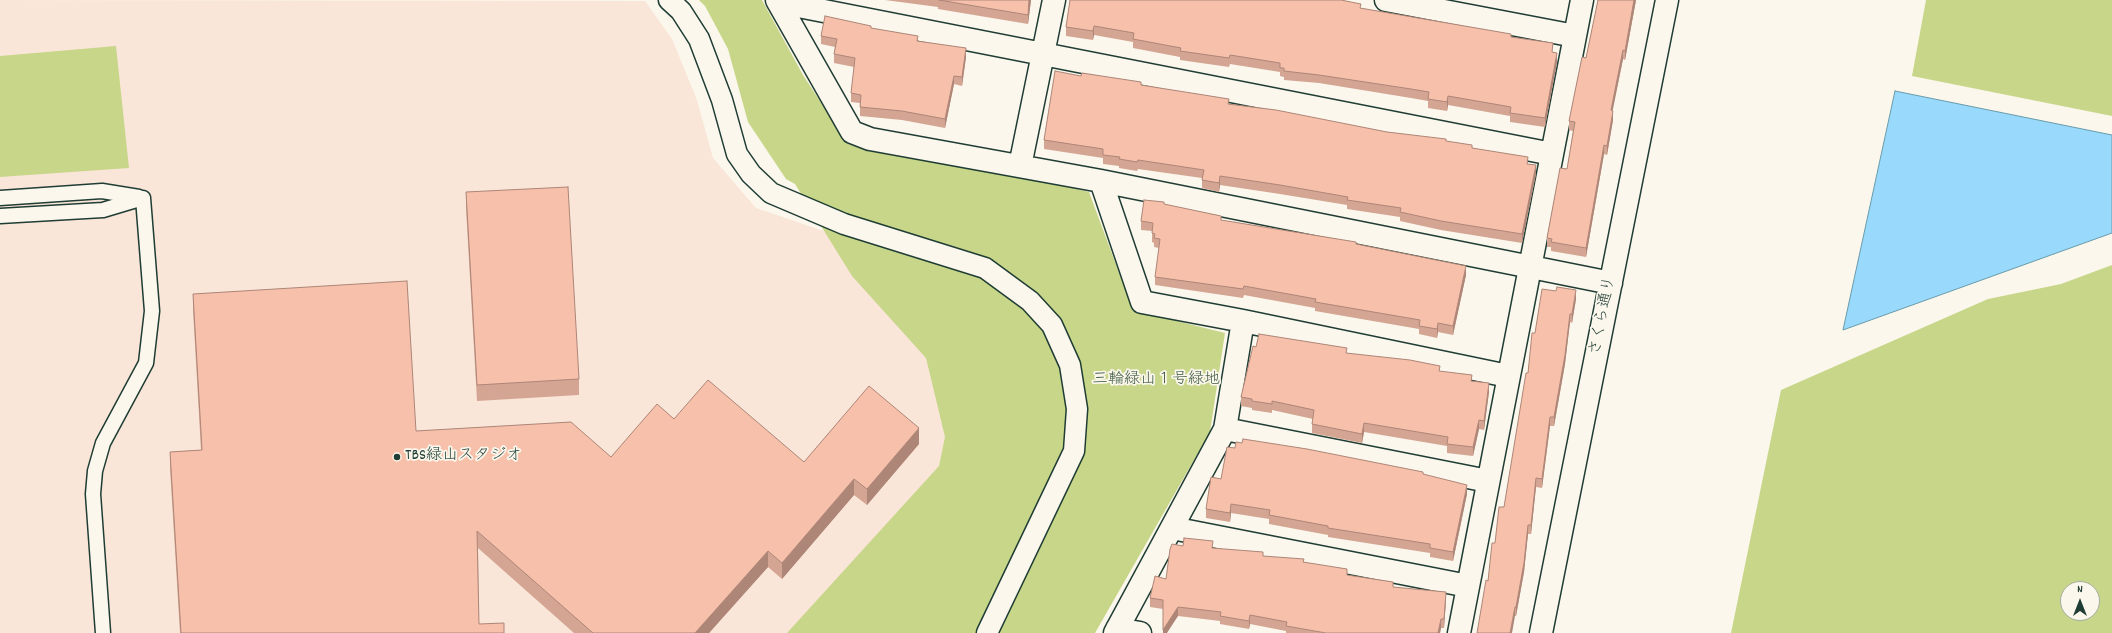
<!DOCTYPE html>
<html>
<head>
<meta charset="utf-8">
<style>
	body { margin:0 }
	#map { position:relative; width:2112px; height:633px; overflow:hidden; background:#fbf7ec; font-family:Dekko,sans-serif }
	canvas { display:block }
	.north { position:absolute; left:2060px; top:581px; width:40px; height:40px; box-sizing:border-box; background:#fbf7ec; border:1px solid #a3ada2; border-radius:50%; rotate:0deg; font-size:11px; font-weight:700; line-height:16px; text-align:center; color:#1f3d34 }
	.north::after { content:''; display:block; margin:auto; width:14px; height:18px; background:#1f3d34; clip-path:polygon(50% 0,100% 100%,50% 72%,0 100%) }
</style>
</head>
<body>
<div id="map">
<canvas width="2112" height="633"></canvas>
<div class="north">N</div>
</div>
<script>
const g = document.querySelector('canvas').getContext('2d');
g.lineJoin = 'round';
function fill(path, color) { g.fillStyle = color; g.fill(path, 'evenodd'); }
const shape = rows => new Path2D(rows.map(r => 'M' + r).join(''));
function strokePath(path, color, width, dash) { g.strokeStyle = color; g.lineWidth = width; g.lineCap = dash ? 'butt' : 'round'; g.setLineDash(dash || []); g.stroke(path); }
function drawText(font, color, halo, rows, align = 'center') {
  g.font = font + ' Dekko,"Klee One",sans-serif'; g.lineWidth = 3.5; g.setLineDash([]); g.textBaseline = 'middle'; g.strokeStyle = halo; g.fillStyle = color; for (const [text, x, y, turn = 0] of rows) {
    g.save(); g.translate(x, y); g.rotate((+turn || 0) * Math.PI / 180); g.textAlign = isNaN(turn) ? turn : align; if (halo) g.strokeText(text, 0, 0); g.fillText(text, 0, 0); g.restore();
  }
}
const built = shape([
	[0,0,645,1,672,39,697,100,713,158,756,208,977,283,970,633,0,633]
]);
const green = shape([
	[699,0,762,0,803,75,848,144,885,154,982,166,1089,192,1133,310,1225,333,1210,432,1095,633,787,633,939,466,945,437,926,358,852,276,795,184,786,179,748,122,728,49,705,6],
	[1926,0,2112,0,2112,116,1912,76],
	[116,46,129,168,0,177,0,56],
	[2112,265,2112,633,1731,633,1781,390,1988,299,2061,284],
	[2068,589,2092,589,2092,613,2068,613]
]);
const water = shape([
	[1895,91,2112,135,2112,233,1843,330,1895,91]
]);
const service = shape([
	[0,198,102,191,139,197],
	[0,216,103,210,143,198],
	[103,633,93,494,95,471,103,443,146,363,152,311,143,198]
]);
const pedestrian = shape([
	[669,0,681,11,699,39,722,100,737,154,751,174,771,193,844,224,985,268,1030,301,1052,325,1070,365,1077,409,1074,451,987,633]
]);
const minor = shape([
	[777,0,852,132,870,139,1101,181,1611,283],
	[1386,0,1575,36],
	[778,2,1552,154],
	[1020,166,1054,0],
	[1101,181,1142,302,1243,321,1508,376],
	[1225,429,1488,481],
	[1172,528,1468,586],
	[1117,629,1140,633],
	[1115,633,1225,429,1243,321],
	[1459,633,1582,0],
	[1541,633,1667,0]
]);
const wall = shape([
	[885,0,1031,0,1028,24,938,9,938,7],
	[1598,0,1636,0,1625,60,1623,59,1612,111,1613,120,1607,155,1604,154,1586,257,1551,251,1551,247,1547,247,1547,238,1567,169,1573,131,1569,130,1569,121,1586,58],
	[1361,8,1511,37,1553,52,1557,62,1545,127,1510,122,1510,116,1448,105,1447,111,1428,108,1428,101,1411,98,1319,83,1284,80,1284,77,1280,76,1280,72,1230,64,1229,67,1180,60,1180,57,1133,48,1133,42,1094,35,1093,40,1066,36,1066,27],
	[871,28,918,41,966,57,962,86,954,84,945,128,902,120,860,116,860,103,851,102,851,93,854,67,834,63,834,54,835,47,821,44,821,36],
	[1141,85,1229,104,1387,132,1446,141,1472,148,1528,164,1536,174,1522,243,1441,230,1400,221,1400,217,1347,209,1347,205,1280,194,1220,185,1219,192,1202,188,1202,178,1138,169,1137,171,1119,168,1119,166,1103,164,1103,158,1044,149,1044,140],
	[466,192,579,379,579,395,477,401,466,208],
	[1164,204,1221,220,1356,244,1466,275,1453,335,1438,332,1437,338,1419,334,1419,329,1315,311,1315,308,1244,295,1243,298,1155,285,1155,277,1159,248,1154,247,1154,243,1152,242,1152,231,1141,230,1141,221],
	[193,294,416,431,611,457,674,419,804,462,919,444,867,505,854,495,782,579,768,567,709,633,574,633,478,548,479,624,504,633,180,633,170,468,170,452,201,450,193,310],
	[1576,299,1572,323,1570,322,1565,364,1554,426,1550,426,1542,488,1536,487,1531,534,1528,534,1524,572,1516,616,1515,616,1488,581,1495,543,1504,507,1535,333],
	[1256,347,1347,354,1440,371,1472,381,1489,392,1484,430,1479,429,1473,456,1447,453,1447,446,1364,432,1362,443,1312,433,1312,424,1313,419,1272,410,1272,413,1252,410,1252,408,1241,406,1241,397],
	[1235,448,1423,474,1467,494,1453,561,1430,557,1430,553,1328,537,1328,535,1269,524,1269,519,1231,513,1230,522,1206,518,1206,509,1221,479],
	[1183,546,1213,548,1263,556,1304,562,1347,575,1446,600,1444,628,1441,628,1440,633,1286,633,1286,631,1250,624,1249,629,1220,624,1220,621,1178,616,1163,633,1163,609,1150,607,1150,598,1166,579]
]);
const shadedWall = shape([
	[1029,0,1031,0,1028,24,1028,15],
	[1634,0,1636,0,1625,60,1625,51],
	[1094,26,1094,35,1093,40,1093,31],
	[966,48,966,57,962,86,962,77],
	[1623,50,1623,59,1611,119,1611,110],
	[1557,53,1557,62,1545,127,1545,118],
	[954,76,954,84,945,128,945,119],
	[1448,96,1448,105,1447,111,1447,102],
	[1613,111,1613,120,1607,155,1607,146],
	[1604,145,1604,154,1586,257,1586,248],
	[1536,165,1536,174,1522,243,1522,234],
	[1220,176,1220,185,1219,192,1219,183],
	[1466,266,1466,275,1453,335,1453,326],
	[1576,290,1576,299,1572,323,1572,314],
	[1570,314,1570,322,1565,364,1554,426,1554,417],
	[1438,323,1438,332,1437,338,1437,329],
	[1489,383,1489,392,1484,430,1484,421],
	[1550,417,1550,426,1542,488,1542,479],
	[1479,420,1479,429,1473,456,1473,447],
	[1364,423,1364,432,1362,443,1362,434],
	[919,428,919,444,867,505,867,489],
	[1536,478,1536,487,1531,534,1531,525],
	[854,479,854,495,782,579,782,563],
	[1467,485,1467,494,1453,561,1453,552],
	[1231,504,1231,513,1230,522,1230,513],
	[1528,525,1528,534,1524,572,1516,616,1516,607],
	[768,551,768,567,709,633,695,633],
	[1446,592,1446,600,1444,628,1444,619],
	[1178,607,1178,616,1167,633,1163,633,1163,630],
	[1515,607,1515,616,1512,633,1510,633],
	[1250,615,1250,624,1249,629,1249,621],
	[1441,619,1441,628,1440,633,1438,633]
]);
const building = shape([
	[939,0,1029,0,1028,15,939,0],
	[1070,0,1341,0,1361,4,1360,8,1511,34,1511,37,1553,43,1552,52,1557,53,1545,118,1510,113,1511,107,1448,96,1447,102,1428,99,1429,92,1411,89,1319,75,1284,71,1284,68,1280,68,1280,63,1230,55,1229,58,1180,51,1181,48,1133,39,1134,33,1094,26,1093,31,1066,27,1070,0],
	[1598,0,1634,0,1625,51,1623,50,1611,110,1613,111,1607,146,1604,145,1586,248,1551,242,1552,239,1547,238,1560,168,1567,169,1575,122,1569,121,1582,57,1586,58,1598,0],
	[825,16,871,26,871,28,918,36,917,41,966,48,962,77,954,76,945,119,902,111,860,107,861,95,851,93,855,58,834,54,837,39,821,36,825,16],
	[1055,71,1081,76,1082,73,1141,82,1141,85,1229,99,1228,104,1276,110,1387,132,1446,139,1446,141,1472,145,1472,148,1528,157,1527,164,1536,165,1522,234,1441,221,1400,212,1401,208,1347,200,1348,197,1280,185,1220,176,1219,183,1202,180,1204,170,1138,160,1137,162,1119,159,1120,157,1103,155,1103,149,1044,140,1055,71],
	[568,187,579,379,477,385,466,192,568,187],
	[1144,200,1164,202,1164,204,1221,216,1221,220,1356,242,1356,244,1466,266,1453,326,1438,323,1437,329,1419,326,1420,320,1315,302,1316,299,1244,286,1243,289,1155,277,1160,239,1154,238,1155,234,1152,233,1153,223,1141,221,1144,200],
	[407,281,416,431,571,422,611,457,657,404,674,419,708,380,804,462,869,386,919,428,867,489,854,479,782,563,768,551,695,633,593,633,477,531,479,624,504,623,504,633,181,633,170,452,202,450,193,294,407,281],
	[1557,287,1576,290,1572,314,1570,314,1565,355,1554,417,1550,417,1542,479,1536,478,1531,525,1528,525,1524,563,1516,607,1515,607,1510,633,1477,633,1486,580,1488,581,1492,543,1495,543,1499,507,1504,507,1526,373,1528,373,1532,333,1535,333,1542,289,1556,291,1557,287],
	[1259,334,1347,348,1346,353,1410,360,1440,366,1439,371,1472,375,1471,381,1489,383,1484,421,1479,420,1473,447,1447,444,1448,437,1364,423,1362,434,1312,424,1314,410,1272,401,1272,404,1252,401,1252,399,1241,397,1253,346,1256,347,1259,334],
	[1243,439,1307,449,1423,472,1423,474,1467,485,1453,552,1430,548,1430,544,1328,528,1328,526,1269,515,1270,510,1231,504,1230,513,1206,509,1211,477,1221,479,1227,447,1235,448,1236,442,1242,443,1243,439],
	[1184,538,1213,541,1212,548,1263,552,1263,556,1304,559,1303,562,1347,569,1347,575,1393,582,1393,587,1446,592,1444,619,1441,619,1438,633,1326,633,1286,626,1287,622,1250,615,1249,621,1220,616,1221,612,1178,607,1163,630,1163,600,1150,598,1155,576,1166,579,1170,549,1172,544,1183,546,1184,538]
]);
const markers = [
	[397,457,4,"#1f3d34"]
];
const streetNames = [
	["さくら通り",1604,316,-79]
];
const parkNames = [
	["三輪緑山１号緑地",1156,381]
];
const poiNames = [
	["TBS緑山スタジオ",405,457]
];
fill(built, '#fae6d8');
fill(green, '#c8d68a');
fill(water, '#99d9fb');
strokePath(water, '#689bab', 1);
strokePath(service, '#1f3d34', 17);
strokePath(pedestrian, '#1f3d34', 23);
strokePath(minor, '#1f3d34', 25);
strokePath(service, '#fbf7ec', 14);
strokePath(pedestrian, '#fbf7ec', 20);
strokePath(minor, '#fbf7ec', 22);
fill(wall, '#d4a593');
fill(shadedWall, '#ad8678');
fill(building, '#f7c0ab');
strokePath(building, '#ad8678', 1);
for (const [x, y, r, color] of markers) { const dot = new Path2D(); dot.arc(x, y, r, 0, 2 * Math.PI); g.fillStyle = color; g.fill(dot); strokePath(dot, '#fbf7ec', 1.5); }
drawText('16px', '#1f3d34', '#fbf7ec', streetNames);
drawText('16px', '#415c45', '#fbf7ec', parkNames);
drawText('16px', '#1f3d34', '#fbf7ec', poiNames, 'left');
</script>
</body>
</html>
